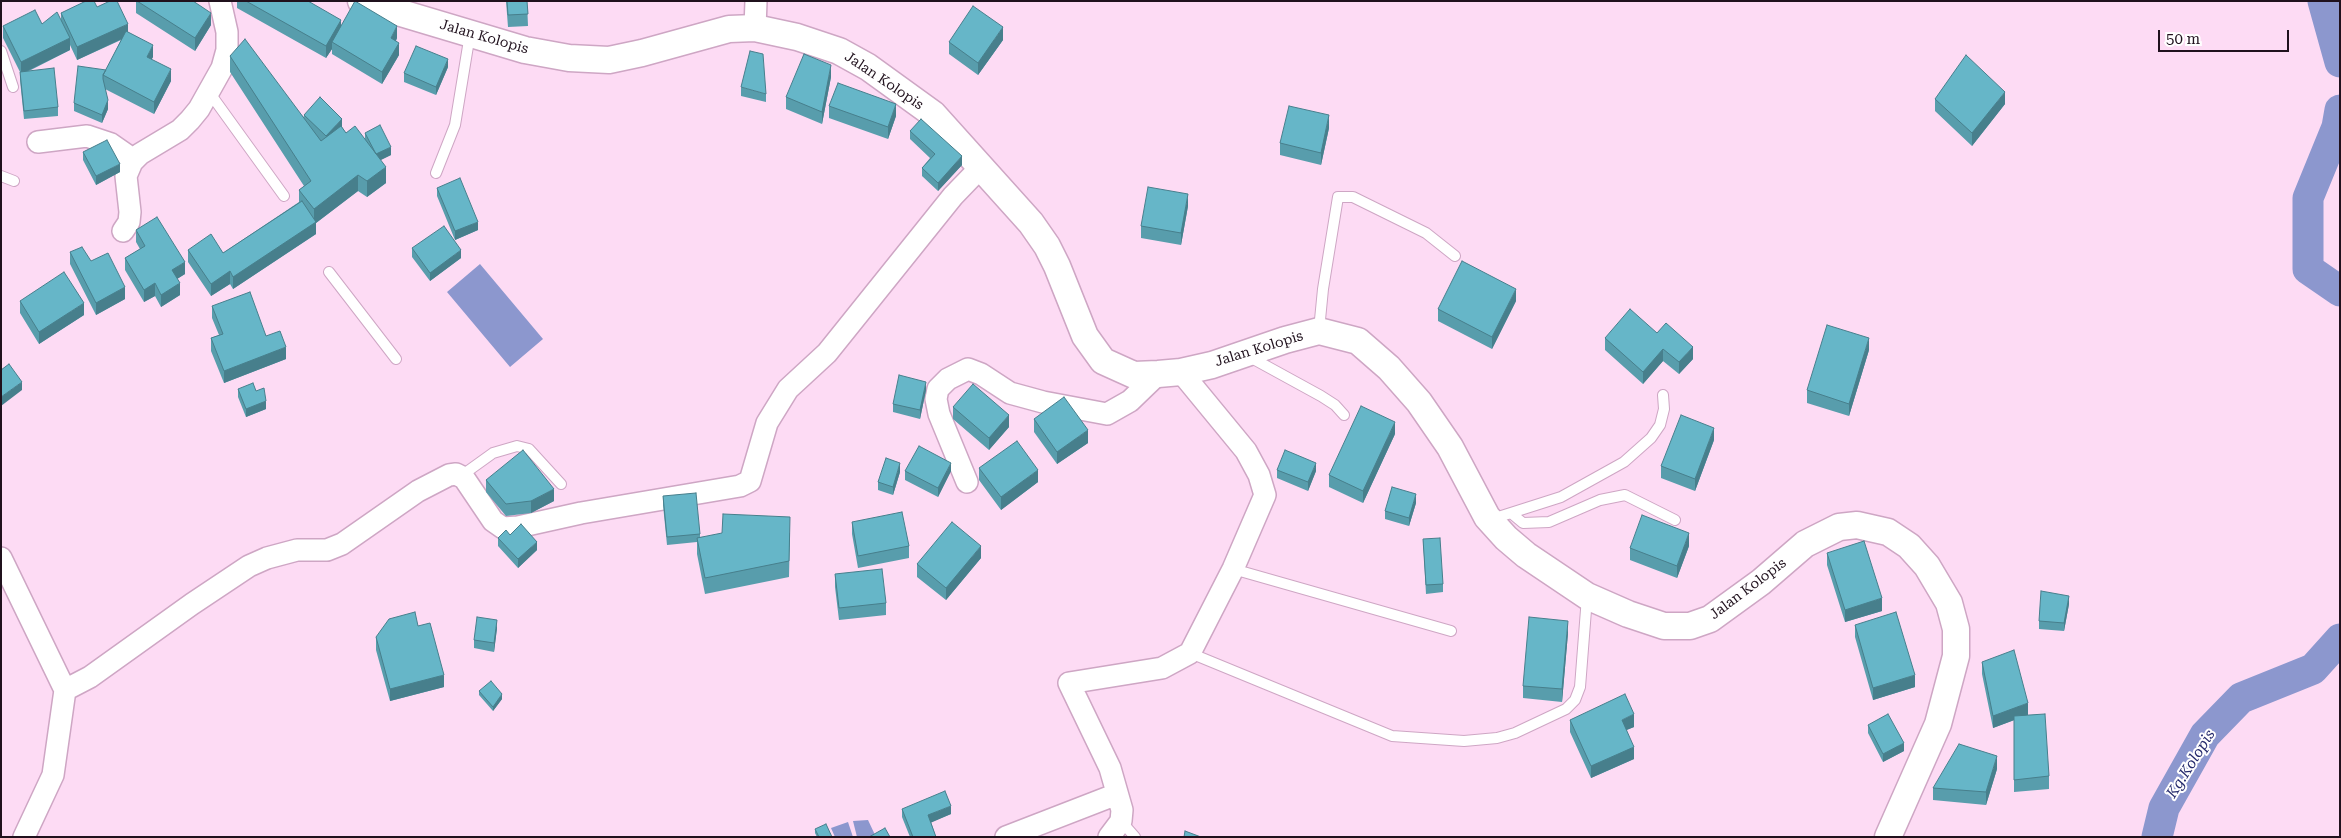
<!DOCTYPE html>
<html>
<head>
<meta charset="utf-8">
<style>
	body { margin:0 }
	#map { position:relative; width:2341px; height:838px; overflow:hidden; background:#fddbf4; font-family:"Roboto Serif",serif }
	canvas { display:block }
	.frame { position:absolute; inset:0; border:2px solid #20111d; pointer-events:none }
	.scale { position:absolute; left:2158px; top:30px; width:131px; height:22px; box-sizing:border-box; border:2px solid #20111d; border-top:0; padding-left:6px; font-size:15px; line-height:18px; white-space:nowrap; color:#20111d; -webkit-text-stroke:4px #fff; paint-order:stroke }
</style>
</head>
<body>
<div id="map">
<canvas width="2341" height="838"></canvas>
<div class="frame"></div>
<div class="scale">50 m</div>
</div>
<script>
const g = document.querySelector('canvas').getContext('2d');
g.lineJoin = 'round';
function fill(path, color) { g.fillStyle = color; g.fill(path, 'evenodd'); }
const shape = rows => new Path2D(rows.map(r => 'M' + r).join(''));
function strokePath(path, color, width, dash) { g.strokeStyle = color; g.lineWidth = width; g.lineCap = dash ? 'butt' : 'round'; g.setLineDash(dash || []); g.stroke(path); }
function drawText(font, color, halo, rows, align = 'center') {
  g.font = font + ' "Roboto Serif",serif'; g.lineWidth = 4; g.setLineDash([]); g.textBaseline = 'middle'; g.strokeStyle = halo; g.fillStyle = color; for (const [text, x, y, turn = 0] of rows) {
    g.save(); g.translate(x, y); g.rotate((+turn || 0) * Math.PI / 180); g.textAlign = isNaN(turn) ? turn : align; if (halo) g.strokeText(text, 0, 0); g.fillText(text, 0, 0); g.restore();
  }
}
const water = shape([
	[480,264,543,339,510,367,447,292],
	[868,820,876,837,857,837,853,821],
	[848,822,853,837,835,837,831,828]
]);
const river = shape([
	[2323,1,2340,62],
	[2340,110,2337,127,2308,198,2308,269,2340,291],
	[2157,837,2164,808,2205,735,2241,698,2313,669,2340,639]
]);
const service = shape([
	[1,51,13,87],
	[209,92,284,196],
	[436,173,455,125,470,34],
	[1,176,14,181],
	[329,272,396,359],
	[1319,330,1323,289,1338,197,1353,197,1426,233,1455,256],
	[1248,356,1321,396,1335,405,1344,415],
	[461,476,493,453,517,446,529,449,561,484],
	[1511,513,1523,523,1549,522,1600,500,1625,495,1675,520],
	[1492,519,1561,497,1624,462,1651,438,1660,425,1664,409,1663,395],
	[1233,569,1451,631],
	[1190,653,1392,736,1464,741,1497,738,1515,733,1566,709,1575,700,1580,687,1587,597],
	[1121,821,1135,837]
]);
const minor = shape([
	[755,28,756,1],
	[38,142,87,136,111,144,134,160],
	[123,231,129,222,130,212,126,176,132,162,140,154,180,130,190,120,199,109,222,68,227,50,227,32,220,1],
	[967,482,939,414,936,399,938,389,948,379,968,369,981,374,1010,393,1043,402,1107,414,1130,401,1158,374],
	[1,558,65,690,53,775,24,837],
	[65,690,90,677,192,604,249,566,267,558,297,550,327,550,342,544,418,491,449,475,456,474,464,478,493,521,503,528,518,527,581,513,740,486,750,481,767,423,788,389,827,353,953,196,981,167],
	[1006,837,1117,794],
	[1109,837,1121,821,1122,810,1110,768,1069,683,1162,668,1190,653,1233,569,1265,495,1259,475,1246,451,1181,372]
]);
const tertiary = shape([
	[361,1,525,50,569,58,609,60,642,53,729,29,755,28,797,37,839,51,868,67,933,114,1031,223,1047,246,1057,266,1085,336,1103,361,1134,375,1158,374,1181,372,1212,365,1285,340,1319,331,1358,341,1389,368,1419,402,1450,447,1487,517,1506,538,1526,555,1587,596,1628,614,1664,626,1690,626,1710,619,1761,582,1805,544,1839,527,1857,525,1888,532,1909,546,1927,566,1949,603,1956,629,1956,656,1938,724,1888,837]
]);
const wall = shape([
	[136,1,193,1,211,25,195,51,136,13],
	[237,1,308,1,341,26,397,38,396,41,399,55,382,84,332,54,332,49,326,58,237,8],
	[506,1,527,1,528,26,508,27],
	[97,7,128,32,153,57,151,59,171,81,154,114,105,89,108,109,102,123,74,111,74,103,106,70,121,40,77,60,70,45,70,50,29,71,58,107,58,116,24,119,20,80,20,72,3,38,3,26,42,24,61,20,61,13],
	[1003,40,978,75,949,54,949,42],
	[230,56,304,117,304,115,342,127,346,133,365,140,365,133,391,155,380,160,386,183,367,197,358,191,316,223,316,234,233,289,230,284,211,296,188,262,188,250,223,253,299,202,299,190,304,186,230,72],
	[448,67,436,95,404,82,404,73],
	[831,77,822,124,786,109,786,97],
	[741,87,766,94,766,102,741,96],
	[1935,99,2005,104,1972,146,1935,111],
	[829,106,896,116,888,139,829,118],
	[1329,128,1321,165,1280,155,1280,143],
	[910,131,962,165,938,191,922,176,922,168,930,158,910,139],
	[83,152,120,172,96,185,83,160],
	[437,188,478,230,455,240,437,196],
	[1188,206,1181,245,1141,238,1141,226],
	[136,230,185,274,177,279,180,295,161,307,155,296,144,302,125,270,125,258,140,249,136,242],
	[412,248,461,258,430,281,412,257],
	[70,252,91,261,125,299,96,315,70,264],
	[20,301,84,315,39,344,20,313],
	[1516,301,1492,349,1438,321,1438,309],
	[212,306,266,336,286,359,224,383,211,351,211,338,219,335,212,318],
	[1657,333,1693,359,1679,374,1663,361,1643,384,1605,350,1605,338],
	[1869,350,1849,416,1807,403,1807,390],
	[238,389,256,391,266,409,246,417,238,397],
	[926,390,920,419,893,412,893,404],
	[953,407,1009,427,989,450,953,419],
	[1034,419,1088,443,1057,464,1034,432],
	[1395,434,1363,503,1329,487,1329,475],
	[1714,440,1695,491,1661,478,1661,466],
	[979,468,1038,482,1001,510,979,480],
	[1277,470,1316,471,1308,491,1277,478],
	[905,471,951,471,938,497,905,480],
	[900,472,893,495,878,490,878,482],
	[486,480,554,501,531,513,506,516,486,492],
	[663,496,700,534,700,537,790,533,789,577,705,594,697,554,697,542,667,545,663,505],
	[1416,503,1409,526,1385,519,1385,511],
	[852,522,909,546,909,558,858,568,852,534],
	[510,535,537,550,518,568,498,546,498,538],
	[1423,539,1443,584,1443,592,1426,594],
	[1689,546,1677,578,1630,560,1630,548],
	[1827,553,1882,611,1845,622,1827,565],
	[981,558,946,600,917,577,917,564],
	[835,574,886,603,886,615,839,620,835,587],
	[2069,604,2064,631,2039,629,2039,621],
	[1855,625,1915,687,1873,700,1855,637],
	[418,626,444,687,390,701,376,650,376,637],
	[497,628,494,652,474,648,474,640],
	[1568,633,1562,702,1523,698,1523,686],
	[1982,662,2028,715,2026,716,2049,776,2049,789,2014,792,2014,720,1993,728,1982,674],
	[479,691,502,699,493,711,479,695],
	[1570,720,1634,727,1626,730,1634,759,1591,778,1570,732],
	[1868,725,1904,751,1883,762,1868,733],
	[1997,769,1986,805,1933,800,1933,788],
	[902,809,951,814,931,822,936,837,910,837,902,817],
	[815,829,832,837,817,837,815,833]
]);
const shadedWall = shape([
	[211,13,211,25,195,51,195,38],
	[341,20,341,32,332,42,332,49,326,58,326,46],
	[128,24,128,36,77,60,77,47],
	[397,26,397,38,391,50,391,38],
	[1003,27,1003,40,978,75,978,63],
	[70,38,70,50,21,74,21,62],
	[399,43,399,55,382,84,382,72],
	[153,45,153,57,147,69,147,57],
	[448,59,448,67,436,95,436,87],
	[831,65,831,77,822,124,822,112],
	[171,69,171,81,154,114,154,102],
	[2005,92,2005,104,1972,146,1972,133],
	[108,100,108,109,102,123,102,115],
	[896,104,896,116,888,139,888,127],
	[1329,115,1329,128,1321,165,1321,153],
	[342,119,342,127,326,144,326,136],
	[391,147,391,155,375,163,375,154],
	[962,156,962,165,938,191,938,183],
	[120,164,120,172,96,185,96,176],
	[386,167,386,183,367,197,367,181],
	[358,175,358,191,316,223,316,234,233,289,233,277,314,223,314,209],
	[1188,194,1188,206,1181,245,1181,233],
	[478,222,478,230,455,240,455,231],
	[461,250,461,258,430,281,430,273],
	[185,262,185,274,172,282,172,270],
	[230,271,230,284,211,296,211,284],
	[155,283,155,296,144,302,144,290],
	[180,283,180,295,161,307,161,295],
	[125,287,125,299,96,315,96,303],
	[1516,289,1516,301,1492,349,1492,337],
	[84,303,84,315,39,344,39,332],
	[1869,338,1869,350,1849,416,1849,404],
	[286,347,286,359,224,383,224,371],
	[1693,347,1693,359,1679,374,1679,362],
	[1663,349,1663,361,1643,384,1643,372],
	[22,382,22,390,1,406,1,397],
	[926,382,926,390,920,419,920,410],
	[266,401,266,409,246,417,246,409],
	[1009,415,1009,427,989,450,989,438],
	[1395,422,1395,434,1363,503,1363,491],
	[1714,428,1714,440,1695,491,1695,479],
	[1088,430,1088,443,1057,464,1057,452],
	[900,463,900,472,893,495,893,487],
	[951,463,951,471,938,497,938,488],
	[1316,463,1316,471,1308,491,1308,482],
	[1038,470,1038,482,1001,510,1001,497],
	[554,489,554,501,531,513,531,501],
	[1416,494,1416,503,1409,526,1409,518],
	[1689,533,1689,546,1677,578,1677,566],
	[537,542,537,550,518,568,518,559],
	[981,546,981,558,946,600,946,588],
	[2069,596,2069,604,2064,631,2064,623],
	[1882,598,1882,611,1845,622,1845,610],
	[497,620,497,628,494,652,494,643],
	[1568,621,1568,633,1562,702,1562,689],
	[444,675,444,687,390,701,390,689],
	[1915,675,1915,687,1873,700,1873,688],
	[502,694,502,699,493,711,493,707],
	[2028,703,2028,715,1993,728,1993,716],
	[1634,714,1634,727,1622,732,1622,720],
	[1904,743,1904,751,1883,762,1883,754],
	[1634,747,1634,759,1591,778,1591,766],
	[1997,756,1997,769,1986,805,1986,792],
	[951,806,951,814,928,824,928,815]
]);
const building = shape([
	[86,1,94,1,97,7,110,1,117,1,128,24,77,47,61,13,86,1],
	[137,1,193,1,211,13,195,38,137,1],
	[246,1,308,1,341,20,326,46,246,1],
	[355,1,397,26,391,38,399,43,382,72,332,42,355,1],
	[507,1,527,1,528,14,508,15,507,1],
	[973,6,1003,27,978,63,949,42,973,6],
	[35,10,42,24,57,12,70,38,21,62,3,26,35,10],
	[126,31,153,45,147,57,171,69,154,102,103,75,126,31],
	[245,39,321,141,341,126,346,133,355,126,386,167,367,181,358,175,314,209,299,190,311,181,230,56,245,39],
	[416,46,448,59,436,87,404,73,416,46],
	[750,51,763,54,766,94,741,87,750,51],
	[804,54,831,65,822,112,786,97,804,54],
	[1966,55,2005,92,1972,133,1935,99,1966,55],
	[78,66,106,70,103,75,103,79,108,100,102,115,74,103,78,66],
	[54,68,58,107,24,111,20,72,54,68],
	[838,83,896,104,888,127,829,106,838,83],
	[320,97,342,119,326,136,304,115,320,97],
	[1289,106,1329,115,1321,153,1280,143,1289,106],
	[921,119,962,156,938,183,922,168,935,154,910,131,921,119],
	[380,125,391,147,376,154,365,133,380,125],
	[107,140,120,164,96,176,83,152,107,140],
	[460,178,478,222,455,231,437,188,460,178],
	[1148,187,1188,194,1181,233,1141,226,1148,187],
	[302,201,316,222,233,277,230,271,211,284,188,250,211,234,223,253,302,201],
	[157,217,185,262,172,270,180,283,161,295,155,283,144,290,125,258,145,246,136,230,157,217],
	[444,226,461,250,430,273,412,248,444,226],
	[82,247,91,261,108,253,125,287,96,303,70,252,82,247],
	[1462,261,1516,289,1492,337,1438,309,1462,261],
	[64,272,84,303,39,332,20,301,64,272],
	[250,292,266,336,280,331,286,347,224,371,211,338,223,334,212,306,250,292],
	[1630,309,1657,333,1666,323,1693,347,1679,362,1663,349,1643,372,1605,338,1630,309],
	[1827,325,1869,338,1849,404,1807,390,1827,325],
	[9,364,22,382,1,397,1,370,9,364],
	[899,375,926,382,920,410,893,404,899,375],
	[253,383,256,391,264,388,266,401,246,409,238,389,253,383],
	[973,384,1009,415,989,438,953,407,973,384],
	[1064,397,1088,430,1057,452,1034,419,1064,397],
	[1361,406,1395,422,1363,491,1329,475,1361,406],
	[1681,415,1714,428,1695,479,1661,466,1681,415],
	[1017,441,1038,470,1001,497,979,468,1017,441],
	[919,446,951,463,938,488,905,471,919,446],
	[523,450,554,489,531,501,506,504,486,480,523,450],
	[1285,450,1316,463,1308,482,1277,470,1285,450],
	[886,458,900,463,893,487,878,482,886,458],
	[1392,487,1416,494,1409,518,1385,511,1392,487],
	[696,493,700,534,667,537,663,496,696,493],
	[902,512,909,546,858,556,852,522,902,512],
	[723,514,790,517,789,561,705,578,697,538,722,533,723,514],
	[1642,515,1689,533,1677,566,1630,548,1642,515],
	[952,522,981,546,946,588,917,564,952,522],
	[521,524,537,542,518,559,498,538,506,530,510,535,521,524],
	[1440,538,1443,584,1426,585,1423,539,1440,538],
	[1864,541,1882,598,1845,610,1827,553,1864,541],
	[882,569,886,603,839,608,835,574,882,569],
	[2041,591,2069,596,2064,623,2039,621,2041,591],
	[415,612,418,626,430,623,444,675,390,689,376,637,389,619,415,612],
	[1896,612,1915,675,1873,688,1855,625,1896,612],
	[477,617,497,620,494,643,474,640,477,617],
	[1529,617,1568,621,1562,689,1523,686,1529,617],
	[2014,650,2028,703,1993,716,1982,662,2014,650],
	[491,681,502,694,493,707,479,691,491,681],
	[1625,694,1634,714,1622,720,1634,747,1591,766,1570,720,1625,694],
	[1888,714,1904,743,1883,754,1868,725,1888,714],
	[2045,714,2049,776,2014,780,2014,716,2045,714],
	[1959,744,1997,756,1986,792,1933,788,1959,744],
	[945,791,951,806,928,815,936,837,913,837,902,809,945,791],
	[826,824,832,837,819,837,815,829,826,824],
	[885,828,890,837,869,837,885,828],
	[1185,831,1201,837,1184,837,1185,831]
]);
const streetNames = [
	["Jalan Kolopis",484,37,16],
	["Jalan Kolopis",884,81,34],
	["Jalan Kolopis",1259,349,-17],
	["Jalan Kolopis",1748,589,-37]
];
const waterNames = [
	["Kg.Kolopis",2191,764,-58]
];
fill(water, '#8c97ce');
strokePath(river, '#8c97ce', 31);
strokePath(service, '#cea6c4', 12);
strokePath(minor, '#cea6c4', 24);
strokePath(tertiary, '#cea6c4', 29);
strokePath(service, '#fff', 10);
strokePath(minor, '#fff', 21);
strokePath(tertiary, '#fff', 26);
fill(wall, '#589dac');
fill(shadedWall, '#477f8c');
fill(building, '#66b6c8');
strokePath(building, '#477f8c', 1);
drawText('14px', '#20111d', '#fff', streetNames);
drawText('italic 15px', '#262b6d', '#fff', waterNames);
</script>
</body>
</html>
